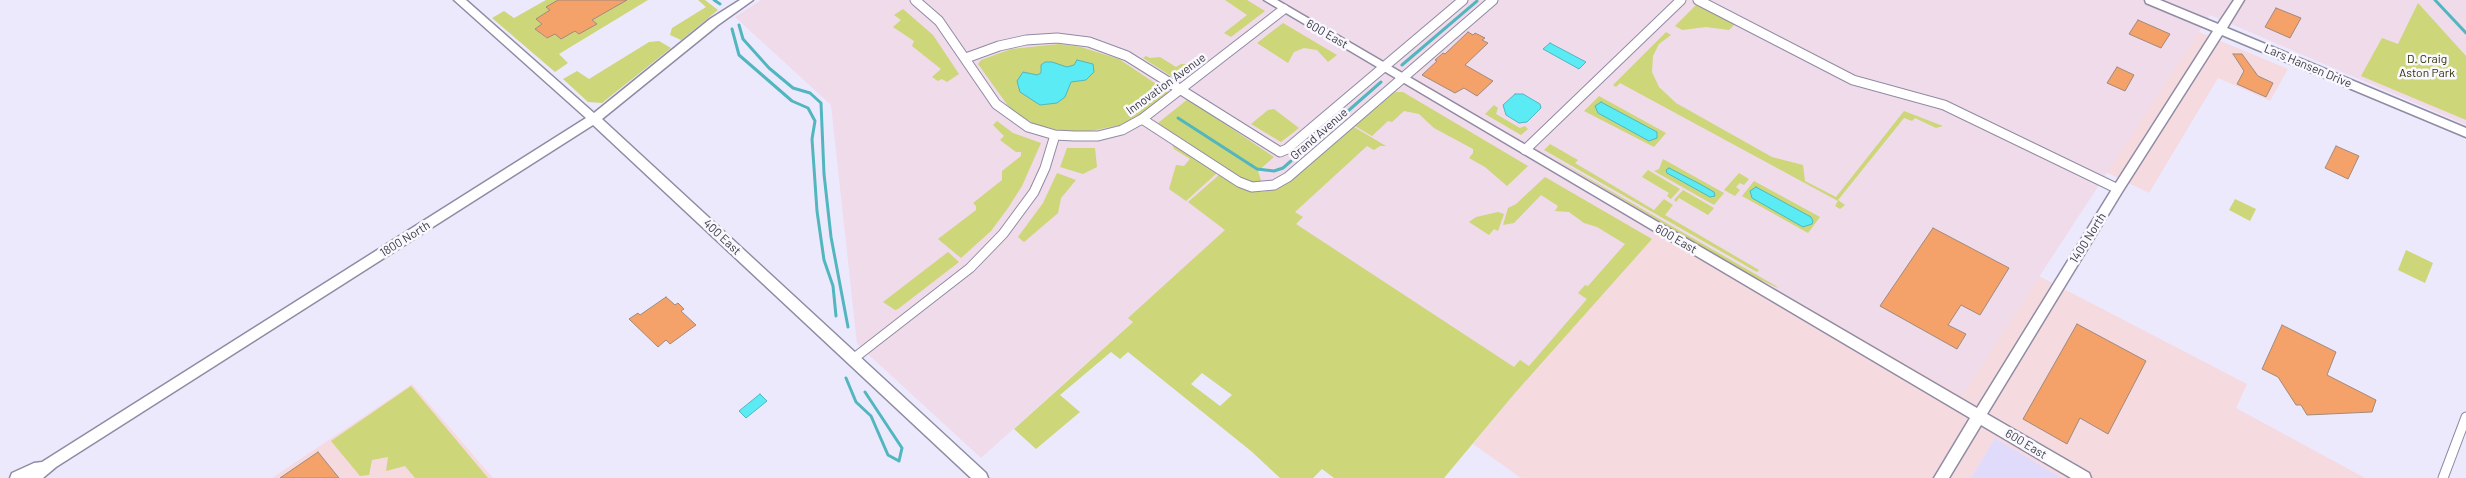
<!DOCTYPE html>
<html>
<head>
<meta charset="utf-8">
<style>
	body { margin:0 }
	canvas { display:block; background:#ece9fd }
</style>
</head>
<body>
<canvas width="2466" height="478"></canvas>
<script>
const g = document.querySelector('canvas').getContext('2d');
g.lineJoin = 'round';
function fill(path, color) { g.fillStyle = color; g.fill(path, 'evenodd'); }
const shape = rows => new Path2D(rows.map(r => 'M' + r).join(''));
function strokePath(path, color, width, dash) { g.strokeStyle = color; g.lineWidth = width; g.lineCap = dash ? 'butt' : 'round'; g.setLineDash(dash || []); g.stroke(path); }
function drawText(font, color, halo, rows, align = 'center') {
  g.font = font + ' Barlow,sans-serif'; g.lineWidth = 5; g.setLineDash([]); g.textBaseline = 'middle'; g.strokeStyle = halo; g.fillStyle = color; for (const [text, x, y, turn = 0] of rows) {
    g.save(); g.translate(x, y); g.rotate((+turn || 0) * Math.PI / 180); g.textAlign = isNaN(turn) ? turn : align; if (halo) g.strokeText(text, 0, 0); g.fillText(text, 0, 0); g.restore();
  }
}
const commercial = shape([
	[2182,25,2288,69,2270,101,2218,78,2149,193,1986,114],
	[1664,225,1962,394,2039,276,2247,384,2236,408,2365,478,2062,478,1995,438,1971,478,1521,478,1473,444,1515,393],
	[412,384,493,478,272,478]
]);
const built = shape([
	[1995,438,2062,478,1971,478]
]);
const education = shape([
	[761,0,2466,0,2466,125,2210,15,1962,395,1664,225,1515,393,1254,213,981,458,857,344,831,105,735,17]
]);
const green = shape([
	[546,0,558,0,547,7,550,10,536,19,542,24,535,29,546,38,555,34,575,31,579,34,597,24,592,20,627,0,648,0,559,54,568,63,555,72,492,18,504,11,514,18],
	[698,0,705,0,718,10,681,40,670,35,672,28,706,7],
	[1225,0,1247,0,1265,11,1231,37,1224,33,1247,15],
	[2418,3,2466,56,2466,120,2361,76,2382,38,2398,44],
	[1696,5,1735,24,1729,30,1706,27,1682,30,1675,26],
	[903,9,933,35,959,74,947,82,942,79,938,81,932,77,941,69,912,46,914,41,893,27,901,20,894,15],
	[1283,23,1337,55,1328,62,1317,50,1304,48,1294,52,1288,63,1257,43],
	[1666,32,1671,35,1659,44,1653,56,1652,72,1659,87,1676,103,1772,157,1803,165,1805,181,1836,197,1904,111,1943,126,1936,128,1915,118,1912,121,1904,118,1838,200,1845,205,1840,209,1835,206,1838,201,1620,83,1616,87,1613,85],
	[659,41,671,48,602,103,588,102,563,79,577,71,589,79,649,42],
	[1059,44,1081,47,1119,59,1168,92,1146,111,1120,125,1091,131,1064,131,1036,125,1011,110,978,64,981,60,1011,49],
	[1146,56,1150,58,1160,57,1176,67,1181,64,1191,64,1194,62,1197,64,1177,80,1143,58],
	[1395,92,1403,92,1528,166,1507,186,1485,167,1469,158,1473,153,1473,149,1434,128,1419,114,1404,111,1392,122,1388,121,1372,136,1355,126],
	[1599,96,1666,133,1654,147,1584,111],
	[1188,99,1274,157,1258,171,1262,184,1241,179,1158,123],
	[1494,105,1498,108,1496,114,1520,128,1525,126,1528,129,1521,135,1485,114],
	[1274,109,1299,128,1281,142,1251,124,1268,110],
	[997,121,1013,133,1041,143,1022,186,1008,208,991,231,961,258,938,239,976,210,976,206,973,203,1002,180,1002,171,1021,156,1021,152,1016,152,1000,140,1004,136,993,125],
	[1354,127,1386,146,1380,146,1374,150,1367,146,1295,212,1303,217,1296,224,1514,367,1520,360,1529,366,1587,299,1578,293,1585,285,1588,286,1625,244,1597,227,1584,223,1569,212,1555,211,1558,206,1541,195,1514,223,1503,225,1508,208,1516,204,1545,177,1652,239,1515,393,1444,478,1334,478,1322,469,1313,478,1280,478,1251,451,1128,352,1120,359,1111,352,1060,395,1080,412,1036,449,1014,429,1133,322,1128,318,1225,230,1188,202,1219,175,1245,189,1262,192,1277,189,1292,180],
	[1202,373,1232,395,1220,406,1191,384],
	[1171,142,1217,173,1186,201,1169,189,1176,165,1184,166,1190,159,1174,149],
	[1550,144,1578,160,1575,163,1654,210,1664,199,1673,205,1665,215,1759,270,1757,272,1544,150],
	[1067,148,1095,148,1097,167,1083,174,1060,167],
	[1543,152,1776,286,1778,288,1750,275],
	[1663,159,1724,193,1714,205,1654,171,1659,169],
	[1648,170,1680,189,1671,199,1667,196,1669,193,1642,177],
	[1057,173,1076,180,1061,198,1058,213,1024,242,1018,237,1043,203],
	[1739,173,1749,179,1744,185,1740,183,1736,187,1740,190,1735,196,1724,190],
	[1754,181,1820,217,1808,233,1742,196],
	[1683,190,1714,208,1708,215,1679,198,1676,202,1674,200],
	[2235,199,2256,209,2250,221,2229,210],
	[1498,212,1504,214,1498,231,1494,229,1489,235,1469,222,1476,217],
	[2406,250,2433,263,2425,283,2398,270],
	[948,252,959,262,898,309,895,310,883,302],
	[411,386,488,478,415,478,405,466,386,471,388,457,372,460,369,475,360,476,331,441]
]);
const water = shape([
	[1550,43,1586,62,1579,69,1543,49,1550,43],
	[1077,60,1093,64,1094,72,1086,80,1071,82,1065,97,1057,103,1040,105,1020,92,1017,81,1023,72,1037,75,1041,73,1041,65,1045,62,1052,62,1067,67,1074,65,1077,60],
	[1515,94,1523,94,1540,104,1541,108,1527,122,1519,123,1506,115,1503,105,1515,94],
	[1601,102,1657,132,1657,138,1649,141,1598,113,1595,106,1601,102],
	[1669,168,1700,184,1714,192,1715,196,1710,197,1667,173,1666,170,1669,168],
	[1756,187,1811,217,1813,221,1812,224,1803,227,1752,198,1750,191,1756,187],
	[760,394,767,401,746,418,739,411,760,394]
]);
const stream = shape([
	[714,0,720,4],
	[2435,0,2466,33],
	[739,25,743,39,769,68,793,88,810,93,821,103,824,174,831,237,848,327],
	[732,29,739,55,792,101,808,108,815,121,812,139,817,211,824,260,833,286,836,316],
	[1402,65,1477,1],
	[1348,111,1381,82],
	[1178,118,1257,169,1274,171,1283,168,1291,161],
	[1301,152,1347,112],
	[846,378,856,402,871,416,888,455,899,461,902,448,865,392]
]);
const building = shape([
	[558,0,627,0,592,20,597,24,579,34,575,31,561,39,555,34,547,38,535,29,542,24,536,19,550,10,546,7,558,0],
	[2276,8,2301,18,2290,38,2265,27,2276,8],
	[2138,20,2170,34,2161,48,2129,34,2138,20],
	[1468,32,1473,35,1475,33,1485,38,1482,40,1488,43,1465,65,1493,81,1477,96,1464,88,1455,93,1422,75,1437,61,1435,60,1443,53,1445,54,1468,32],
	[2233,54,2242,54,2258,76,2273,83,2266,97,2237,84,2244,71,2233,54],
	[2117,67,2134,75,2125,91,2107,83,2117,67],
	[2336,146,2359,156,2348,179,2325,168,2336,146],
	[1933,228,2009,268,1980,315,1961,305,1948,325,1966,334,1957,349,1880,306,1933,228],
	[666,297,675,305,678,303,684,309,681,311,696,325,670,344,666,340,658,347,629,319,638,313,640,315,666,297],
	[2077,324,2146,361,2108,434,2080,418,2067,444,2023,419,2077,324],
	[2282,325,2336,352,2327,375,2376,400,2372,412,2307,415,2301,405,2296,405,2278,377,2262,369,2282,325],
	[318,452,339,478,280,478,318,452]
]);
const street = shape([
	[915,0,939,21,996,104,1028,127,1055,135,1074,136,1098,136,1122,130,1142,119,1284,9],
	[1698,0,1853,80,1944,105,2118,189],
	[966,58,999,46,1026,40,1057,38,1089,42,1127,56,1280,152,1287,149,1463,0],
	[1142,119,1239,182,1252,187,1274,185,1288,177,1493,0],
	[1525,150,1681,0],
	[853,359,970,268,1003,234,1034,192,1045,168,1055,135],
	[2443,478,2466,417]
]);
const secondary = shape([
	[454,0,466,0,594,113,710,19,740,0,753,0,718,25,602,119,986,473,988,478,971,478,593,125,56,467,43,478,10,478,12,473,34,463,42,462,586,118,454,0],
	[1264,0,1277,0,1977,408,2114,186,2213,31,2146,3,2145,0,2160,0,2218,24,2234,0,2244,0,2227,28,2466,128,2466,137,2222,35,2122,192,1987,414,2089,473,2091,478,2071,478,1981,425,1949,478,1934,478,1970,418,1264,0]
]);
const streetNames = [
	["600 East",1327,34,30],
	["Lars Hansen Drive",2308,66,23],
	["Innovation Avenue",1166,84,-36],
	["Grand Avenue",1319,134,-41],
	["400 East",722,237,43],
	["1400 North",2088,238,-58],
	["1800 North",405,239,-32],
	["600 East",1676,239,30],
	["600 East",2026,444,31]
];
const parkNames = [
	["D. Craig",2427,59],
	["Aston Park",2427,73]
];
fill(commercial, '#f5dae0');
fill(built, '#e0dbfb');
fill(education, '#f0dbea');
fill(green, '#cdd678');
fill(water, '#5bebf4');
strokePath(water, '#52b6bf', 1);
strokePath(stream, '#52b6bf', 3);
fill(building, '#f4a16a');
strokePath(building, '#a18a7c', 1);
strokePath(street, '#8f8ba3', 11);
strokePath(secondary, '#8f8ba3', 3);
strokePath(street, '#fff', 9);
fill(secondary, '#fff');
drawText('12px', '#3c3a44', '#f9f8fe', streetNames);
drawText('12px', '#2f3207', '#f9f8fe', parkNames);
</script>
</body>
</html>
